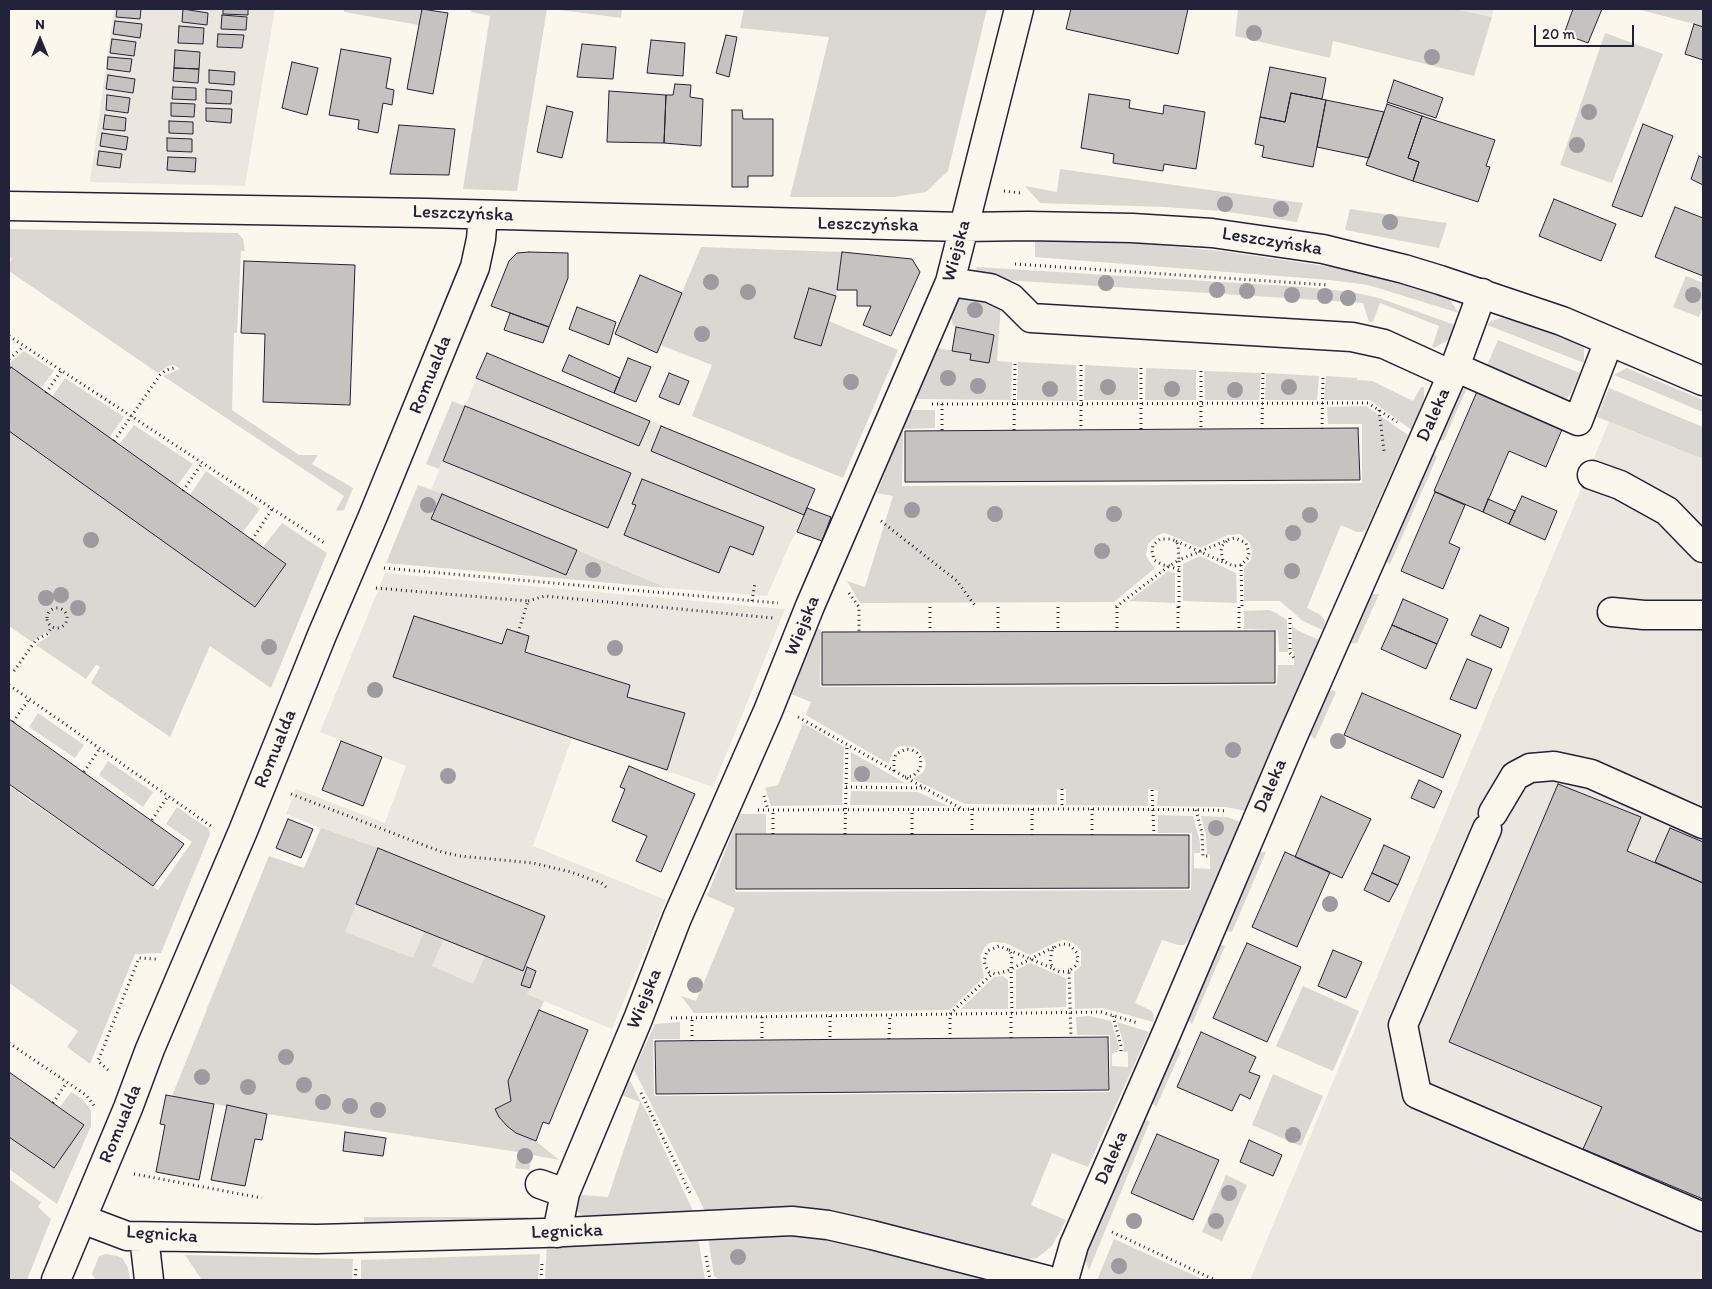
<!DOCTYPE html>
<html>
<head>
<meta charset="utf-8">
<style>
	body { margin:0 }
	#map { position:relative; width:1712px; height:1289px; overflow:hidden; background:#fbf7ec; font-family:Itim,sans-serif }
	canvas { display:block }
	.frame { position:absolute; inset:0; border:10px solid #22223b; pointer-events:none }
	.north { position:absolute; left:15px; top:15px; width:50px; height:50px; -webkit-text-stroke:4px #fbf7ec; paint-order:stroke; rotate:0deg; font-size:14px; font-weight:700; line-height:20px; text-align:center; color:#22223b }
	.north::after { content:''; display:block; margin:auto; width:18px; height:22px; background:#22223b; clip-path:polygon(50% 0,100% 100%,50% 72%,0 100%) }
	.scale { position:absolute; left:1534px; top:25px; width:100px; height:22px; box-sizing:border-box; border:2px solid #22223b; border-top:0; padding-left:6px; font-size:15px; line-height:18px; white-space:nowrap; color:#22223b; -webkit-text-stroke:4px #fbf7ec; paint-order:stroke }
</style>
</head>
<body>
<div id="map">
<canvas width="1712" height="1289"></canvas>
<div class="frame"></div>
<div class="north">N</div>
<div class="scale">20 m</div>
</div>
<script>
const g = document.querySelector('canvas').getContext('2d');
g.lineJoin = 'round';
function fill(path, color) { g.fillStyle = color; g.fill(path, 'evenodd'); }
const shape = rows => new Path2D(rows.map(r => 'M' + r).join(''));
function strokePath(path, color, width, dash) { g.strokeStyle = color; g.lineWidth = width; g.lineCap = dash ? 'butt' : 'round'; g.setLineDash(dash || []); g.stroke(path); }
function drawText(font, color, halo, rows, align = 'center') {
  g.font = font + ' Itim,sans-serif'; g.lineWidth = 4.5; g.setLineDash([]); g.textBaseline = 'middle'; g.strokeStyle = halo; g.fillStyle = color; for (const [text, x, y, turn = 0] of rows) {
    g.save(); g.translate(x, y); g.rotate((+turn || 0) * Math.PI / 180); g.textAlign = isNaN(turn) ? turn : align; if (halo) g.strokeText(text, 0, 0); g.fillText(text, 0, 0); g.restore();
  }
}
const built = shape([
	[114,9,275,9,245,186,90,182],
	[1455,9,1494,9,1492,17],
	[487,353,815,489,797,532,792,539,767,596,667,588,577,550,566,575,431,519,431,490],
	[1609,422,1703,459,1703,1280,1250,1280],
	[385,573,785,609,713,787,572,738,533,846,666,900,612,1029,527,994,206,1010,269,856,304,868,321,828,286,814,296,789,385,823,406,766,320,732]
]);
const green = shape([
	[344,9,422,9,419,25,344,12],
	[472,9,547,9,517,191,463,189,490,16,471,12],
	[552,9,622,9,621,18],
	[744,9,987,9,948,171,926,192,894,197,790,197,829,37,740,28],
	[1238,9,1455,9,1492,17,1474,76,1333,41,1330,58,1235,36],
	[1637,9,1703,9,1703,27,1694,24],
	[1605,33,1663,54,1612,183,1560,165],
	[1060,169,1217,191,1303,203,1297,222,1221,211,1165,207,1040,203,1025,186,1057,192],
	[1350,209,1426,220,1447,223,1439,248,1345,230],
	[9,229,238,233,243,239,245,251,241,251,237,333,234,333,232,410,299,455,318,455,312,464,353,488,344,510,339,511,336,510,344,496,163,376,180,369,174,365,168,366,158,373,9,271,9,264,12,259,9,257],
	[1035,241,1144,244,1221,251,1345,269,1448,297,1459,313,1368,285,1330,280,1035,257],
	[701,247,842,252,836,296,829,321,898,350,843,478,692,416,712,365,660,345],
	[977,267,1304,287,1352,292,1379,298,1455,325,1452,338,1434,348,1432,347,1439,326,1380,303,1373,322,1369,322,1363,303,1004,280,981,275,975,271],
	[1686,276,1703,283,1703,307,1699,317,1673,307],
	[962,295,1001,303,997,361,1012,362,1011,400,918,399,917,395,938,348,971,354,971,360,989,363,994,335,956,327,953,325,951,318,953,307,955,301],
	[1501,318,1525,322,1584,346,1584,363,1487,325,1491,321],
	[1498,340,1580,373,1571,393,1568,397,1562,400,1485,370],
	[24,351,54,371,40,389,11,368,9,370,9,363],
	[1018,362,1076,365,1077,401,1017,400],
	[1085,365,1138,368,1138,400,1084,400],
	[1146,368,1196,370,1196,400,1145,400],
	[1627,368,1703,400,1703,412,1614,375],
	[1204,371,1261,373,1259,400,1205,400],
	[1266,373,1319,376,1317,400,1265,400],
	[1326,376,1357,378,1357,380,1372,381,1413,401,1421,387,1424,387,1424,399,1412,430,1370,400,1324,400],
	[65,378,124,417,109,438,52,397],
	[1469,383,1444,440,1432,441,1457,384],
	[1609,388,1703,427,1703,459,1597,417],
	[452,401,465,406,439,469,426,464],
	[1366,406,1408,435,1366,530,1363,532,1357,532,1341,525,1307,608,1319,614,1323,618,1325,621,1323,630,1303,621,1280,601,1244,601,1244,568,1251,560,1252,551,1250,543,1240,534,1228,535,1200,548,1168,534,1163,533,1158,535,1148,544,1146,555,1149,561,1155,568,1114,602,860,603,847,581,865,587,893,496,877,493,910,410,935,410,935,428,903,429,902,486,1157,485,1362,483,1362,424,1328,424,1327,407],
	[134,425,193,464,177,486,119,445],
	[9,431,255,607,286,564,263,547,282,523,327,553,271,688,210,646,170,737,91,683,100,667,96,665,86,679,36,645,50,635,49,633,46,632,32,642,9,626],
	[1430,449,1437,457,1390,564,1381,560],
	[206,471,260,509,242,533,190,495],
	[418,485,442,494,431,519,566,575,577,550,667,588,386,563],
	[1200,556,1236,573,1237,603,1183,601,1183,564],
	[1168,571,1175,573,1175,603,1129,601],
	[1367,594,1379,594,1357,643,1344,644],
	[1269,610,1276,613,1287,620,1288,652,1279,652,1278,630,1244,629,1244,611],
	[1292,625,1297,630,1319,640,1245,811,1226,807,1157,806,1158,790,1148,789,1148,806,1066,805,1066,789,1057,789,1057,805,965,804,913,779,922,773,925,769,926,762,920,751,914,747,900,746,895,749,891,756,889,764,806,715,811,702,791,694,817,628,821,630,820,687,994,687,1277,685,1278,665,1294,665,1294,651,1292,651],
	[1333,690,1336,692,1315,739,1306,732,1324,692],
	[38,713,84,745,75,758,29,727],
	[803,723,844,747,842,805,771,806,765,788,778,785],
	[851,752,905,783,851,782],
	[108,761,153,792,143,807,99,775],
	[9,786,158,890,192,842,166,824,177,807,209,829,210,834,161,953,135,954,90,1064,67,1047,78,1031,9,983],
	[851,791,918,792,948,806,850,805],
	[740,814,766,814,766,833,735,833,735,892,1191,890,1192,833,1158,833,1158,815,1193,816,1200,842,1200,853,1194,853,1194,868,1210,869,1210,854,1207,854,1206,835,1201,816,1227,817,1241,822,1193,933,1188,941,1184,945,1178,945,1162,940,1135,1003,1152,1011,1154,1017,1153,1022,1103,1008,1075,1009,1074,972,1081,966,1081,951,1077,946,1069,941,1063,940,1056,942,1030,955,1006,943,994,942,989,943,984,948,980,957,984,977,950,1010,694,1013,681,996,696,1001,735,908,707,896],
	[321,828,378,848,345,932,413,958,424,932,443,940,432,966,473,984,485,956,526,972,522,985,530,988,527,994,544,1001,508,1081,511,1101,495,1109,499,1117,507,1126,516,1132,536,1141,559,1160,532,1155,529,1170,515,1168,518,1152,267,1114,172,1096,269,856,304,868],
	[1266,852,1232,932,1227,931,1224,923,1255,853],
	[1222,945,1225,946,1192,1024,1184,1015,1214,946],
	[1030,963,1066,978,1066,1007,1016,1009,1016,970],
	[1003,976,1008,980,1008,1009,961,1009,994,977],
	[1303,986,1359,1011,1333,1071,1276,1046],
	[1089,1016,1111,1021,1119,1047,1118,1052,1112,1053,1112,1066,1128,1067,1128,1052,1123,1052,1124,1045,1117,1022,1149,1032,1088,1167,1052,1153,1031,1205,1066,1220,1052,1246,1037,1258,1030,1259,1021,1260,706,1213,634,1070,655,1024,680,1022,680,1039,653,1039,654,1096,1110,1092,1110,1035,1077,1035,1076,1017],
	[1171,1045,1178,1047,1181,1051,1156,1107,1148,1098],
	[1273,1074,1323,1096,1301,1146,1252,1125],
	[628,1077,647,1113,693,1211,589,1217,581,1215,576,1210,574,1204,576,1196,583,1195,608,1197,640,1102,621,1095],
	[71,1092,82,1099,89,1107,91,1111,91,1126,57,1204,9,1169,9,1137,54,1168,84,1125,60,1107],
	[1143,1120,1150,1121,1089,1270,1084,1258,1139,1121],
	[1226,1175,1247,1185,1222,1241,1202,1232],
	[9,1179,41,1202,38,1207,51,1219,27,1280,9,1280],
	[364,1217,528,1217,524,1221,364,1226],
	[783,1234,826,1238,987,1280,720,1280,714,1276,708,1237],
	[698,1237,705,1280,545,1280,547,1244],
	[1114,1239,1200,1278,1199,1280,1097,1280],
	[106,1254,118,1256,123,1259,128,1268,130,1280,96,1280,92,1274,99,1256],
	[540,1254,538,1280,361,1280,361,1260],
	[185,1255,353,1259,352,1280,202,1280]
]);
const building = shape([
	[117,9,141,9,140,19,116,17,117,9],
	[183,9,208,13,207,25,182,22,183,9],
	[223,9,248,9,248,15,223,14,223,9],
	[422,9,448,13,433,94,407,89,422,9],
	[1071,9,1188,9,1178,54,1066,29,1071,9],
	[1573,9,1602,9,1588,43,1564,34,1573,9],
	[222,15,247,17,246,30,221,29,222,15],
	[115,21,142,24,140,38,113,34,115,21],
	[1694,24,1703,27,1703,60,1685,54,1694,24],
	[179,26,204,28,203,44,178,43,179,26],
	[218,34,244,35,242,48,217,47,218,34],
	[726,35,737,37,729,77,716,73,726,35],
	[112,39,136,42,134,56,110,53,112,39],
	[651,40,685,43,683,76,647,73,651,40],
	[582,44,616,47,613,79,577,77,582,44],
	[341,49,391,58,386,88,394,90,392,105,383,103,378,133,358,129,359,120,329,115,341,49],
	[175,50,200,52,199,69,174,68,175,50],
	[108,57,132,59,130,72,107,69,108,57],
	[292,62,318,68,307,115,282,108,292,62],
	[1270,67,1326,78,1322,99,1291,93,1285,122,1260,117,1270,67],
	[174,68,199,69,198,83,173,81,174,68],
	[209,70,235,72,234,85,209,83,209,70],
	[108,75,135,79,133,93,106,89,108,75],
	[1394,80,1443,98,1436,118,1387,102,1394,80],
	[675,84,691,85,690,97,703,99,701,146,664,143,666,95,673,95,675,84],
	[173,87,196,88,196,100,172,99,173,87],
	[206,89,232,91,231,104,206,103,206,89],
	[609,91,666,95,664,143,607,142,609,91],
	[1291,93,1326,100,1313,167,1262,157,1264,146,1255,144,1260,117,1285,122,1291,93],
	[1089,94,1130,100,1129,108,1163,114,1164,105,1205,112,1196,169,1164,164,1163,171,1113,163,1114,154,1081,148,1089,94],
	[107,95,130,98,128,113,106,110,107,95],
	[1326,100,1384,112,1369,158,1317,147,1326,100],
	[171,103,195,104,194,117,171,116,171,103],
	[1387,104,1422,116,1408,158,1419,162,1413,181,1366,165,1387,104],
	[547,106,573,112,562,158,537,152,547,106],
	[206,108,232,109,231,123,206,121,206,108],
	[732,110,742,110,743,119,773,119,773,176,748,176,748,187,732,187,732,110],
	[105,115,126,118,125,131,103,129,105,115],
	[1422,116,1495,140,1486,166,1490,167,1478,202,1413,181,1419,162,1408,158,1422,116],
	[169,121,193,122,193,134,169,133,169,121],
	[1643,124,1673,136,1642,217,1612,206,1643,124],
	[399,125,455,129,449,175,390,174,399,125],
	[102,133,128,137,126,150,100,146,102,133],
	[167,138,192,139,192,152,167,151,167,138],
	[99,151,122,154,120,168,97,165,99,151],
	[1699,156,1703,158,1703,185,1691,179,1699,156],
	[168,157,196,158,195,172,167,170,168,157],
	[1554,199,1616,224,1601,261,1539,236,1554,199],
	[1675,207,1703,218,1703,276,1655,257,1675,207],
	[529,252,568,253,568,278,549,327,491,306,509,261,517,253,529,252],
	[842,252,912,259,920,272,891,336,863,325,871,306,857,306,857,290,837,290,842,252],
	[244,261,355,265,350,405,263,402,265,334,241,333,244,261],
	[640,275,682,293,657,353,615,334,640,275],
	[809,288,836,296,821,346,794,338,809,288],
	[577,307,616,322,609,345,569,329,577,307],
	[510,313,549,327,543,343,504,330,510,313],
	[956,327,994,335,989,363,970,360,971,354,952,351,956,327],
	[487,353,650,421,639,446,476,378,487,353],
	[569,355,620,378,614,393,562,371,569,355],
	[628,358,651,367,636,402,614,393,628,358],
	[11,367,286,564,255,607,9,431,9,370,11,367],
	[669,373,689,381,679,405,659,397,669,373],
	[1479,387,1564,425,1546,467,1509,451,1483,512,1434,491,1479,387],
	[465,406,631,473,608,528,443,461,465,406],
	[661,426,815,489,804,515,651,451,661,426],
	[1358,428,1360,480,905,482,905,431,1358,428],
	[642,479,764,527,753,555,730,546,719,573,624,535,636,505,632,504,642,479],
	[1435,492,1465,505,1449,543,1460,548,1443,589,1401,571,1435,492],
	[442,494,577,550,566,575,431,519,442,494],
	[1522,496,1557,511,1545,540,1509,524,1522,496],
	[1488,499,1515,511,1509,524,1483,512,1488,499],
	[807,508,831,517,822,541,797,532,807,508],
	[1403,599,1448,619,1437,644,1392,625,1403,599],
	[1480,615,1509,628,1501,648,1471,635,1480,615],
	[414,616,502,644,507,629,529,636,525,652,630,685,627,697,685,713,667,770,393,677,414,616],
	[1392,625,1437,644,1426,669,1381,649,1392,625],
	[1275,631,1275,683,822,685,822,632,1275,631],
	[1467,659,1492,669,1476,709,1450,699,1467,659],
	[1362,693,1461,735,1443,778,1344,735,1362,693],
	[9,719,184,844,153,886,9,784,9,719],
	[341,741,382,757,363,806,322,790,341,741],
	[629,766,695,794,661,872,636,861,647,836,612,821,625,789,620,787,629,766],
	[1419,780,1442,791,1434,808,1411,798,1419,780],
	[1558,784,1641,817,1627,851,1703,883,1703,1199,1583,1149,1602,1107,1449,1042,1558,784],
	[1321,796,1371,819,1342,878,1295,857,1321,796],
	[288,819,313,829,301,858,276,848,288,819],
	[1670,828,1703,842,1703,883,1655,862,1670,828],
	[736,834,1189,835,1189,888,736,889,736,834],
	[1384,845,1410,857,1398,885,1372,873,1384,845],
	[378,848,545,916,523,971,356,904,378,848],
	[1285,852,1330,872,1297,947,1252,927,1285,852],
	[1372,873,1398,885,1389,902,1364,890,1372,873],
	[1247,943,1301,967,1267,1042,1213,1018,1247,943],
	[1333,950,1362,962,1346,998,1318,986,1333,950],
	[527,967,536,971,530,988,521,985,527,967],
	[539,1010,588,1030,549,1124,543,1122,536,1141,516,1133,507,1126,499,1117,495,1109,511,1101,508,1081,539,1010],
	[1201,1032,1256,1057,1249,1072,1260,1076,1250,1099,1240,1094,1232,1111,1177,1087,1201,1032],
	[1108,1037,1109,1090,656,1094,655,1041,1108,1037],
	[9,1072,84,1125,54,1168,9,1137,9,1072],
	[166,1095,214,1104,199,1180,156,1172,165,1125,160,1124,166,1095],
	[227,1105,267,1114,262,1140,255,1139,245,1186,211,1180,227,1105],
	[345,1132,386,1138,383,1156,343,1151,345,1132],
	[1157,1134,1219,1160,1193,1220,1131,1193,1157,1134],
	[1249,1140,1282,1155,1273,1176,1240,1162,1249,1140]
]);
const path = shape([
	[1004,191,1020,193],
	[1015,264,1328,285],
	[9,336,326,544],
	[9,359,24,346],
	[1081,365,1081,430],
	[1141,368,1141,430],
	[1201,371,1201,429],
	[46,393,61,371],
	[932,404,1368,403,1397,422],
	[942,404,942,431],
	[1379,410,1384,451],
	[1262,429,1263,373],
	[1322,429,1323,376],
	[1014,430,1015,362],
	[114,441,160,375,166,370,177,367],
	[183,491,202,463],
	[881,521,957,581,976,607],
	[252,540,272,509],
	[1176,541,1223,562],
	[1241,565,1242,607],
	[384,568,778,603],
	[376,588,528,601,518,633],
	[849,593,859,607,859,632],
	[528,601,545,596,773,618],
	[752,601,755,583],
	[930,607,930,632],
	[998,607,998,632],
	[1058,607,1058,632],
	[1116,607,1169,566,1179,560,1178,545,1176,541,1171,539,1160,539,1153,545,1152,551,1154,560,1163,565,1169,566,1179,570],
	[1117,607,1117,632],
	[1178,607,1178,631],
	[1179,607,1179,560,1230,539,1235,538,1246,543,1249,553,1248,558,1241,565,1233,566,1223,561,1221,551,1222,546,1228,540],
	[1239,607,1239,631],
	'47 618a10 10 0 1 1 20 0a10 10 0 1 1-20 0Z',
	[1290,618,1290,653,1294,658],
	[14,671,36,640,47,634,52,627],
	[9,685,211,826],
	[798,717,962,809],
	[13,722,29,699],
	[894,771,894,759,896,754,906,749,912,750,917,753,921,758,920,769,913,776,905,777],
	[84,772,100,748],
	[846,787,923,788],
	[1062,789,1062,809],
	[1152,790,1154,835],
	[291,794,442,852,460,856,533,863,571,872,601,883,606,887],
	[764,796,768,810],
	[972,809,972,834],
	[1032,809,1032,835],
	[1092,809,1092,835],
	[758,810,1092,809,1216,810,1227,811],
	[1196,810,1202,833,1203,856,1208,856],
	[152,820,168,796],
	[773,834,773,810],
	[845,834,847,744],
	[912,834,912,811],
	[1009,950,1054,969],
	[1069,971,1060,972,1054,969,1050,963,1052,950,1056,946,1063,944,1070,945,1077,953,1078,960,1075,966,1069,971,1071,1037],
	[1012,1013,1011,969,1012,955,1009,950,999,946,987,951,984,961,986,967,989,972,995,974,1007,971,1011,969,1056,946],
	[830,1016,830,1039],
	[1113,1016,1121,1046,1121,1052],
	[762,1017,762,1040],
	[671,1018,1101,1012,1138,1023],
	[1011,1038,1011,1013],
	[889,1039,890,1015],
	[950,1039,950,1014,993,973],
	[692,1041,692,1018],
	[9,1043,86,1095,95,1107],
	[108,1070,98,1061,139,958,156,959],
	[641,1093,691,1195],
	[53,1103,67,1082],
	[134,1174,262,1198],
	[1112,1232,1215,1280],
	[706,1256,710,1280],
	[355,1280,356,1268],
	[541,1280,542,1263]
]);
const minor = shape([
	[9,206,426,213,963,227,1028,226,1132,228,1212,233,1323,249,1404,269,1440,280,1562,321,1703,381],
	[950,282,990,288,1011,298,1031,318,1352,337,1384,344,1452,375],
	[1455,367,1578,421,1609,341],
	[1592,475,1620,485,1667,511,1703,548],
	[1612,612,1644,615,1703,615],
	[1493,813,1515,776,1530,768,1554,766,1591,774,1703,824],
	[1487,829,1403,1025,1417,1094,1703,1217],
	[540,1184,565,1193],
	[82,1219,127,1236,317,1239,544,1233,792,1221,828,1225,872,1235,1047,1280],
	[557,1233,565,1193,638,1019,677,918,768,711,810,606,950,282,1019,9],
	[144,1237,149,1280],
	[56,1280,128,1108,150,1049,243,831,322,635,373,516,475,267,481,239,483,215],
	[1064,1280,1074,1245,1167,1032,1293,736,1452,375,1482,293]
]);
const trees = [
	[1254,33],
	[1432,57],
	[1589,112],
	[1577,145],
	[1225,204],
	[1281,209],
	[1390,222],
	[711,282],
	[1106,283],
	[1217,290],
	[1247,291],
	[748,292],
	[1292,295],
	[1693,295],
	[1325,296],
	[1348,298],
	[975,310],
	[702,334],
	[948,378],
	[851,382],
	[978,386],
	[1108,387],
	[1289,387],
	[1050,389],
	[1172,389],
	[1235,390],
	[428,505],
	[912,510],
	[995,514],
	[1114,514],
	[1310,515],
	[1293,533],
	[91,540],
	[1102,551],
	[593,570],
	[1292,571],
	[61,595],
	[46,598],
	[78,608],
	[269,647],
	[615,648],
	[375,690],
	[1338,741],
	[1233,750],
	[862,774],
	[448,776],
	[1216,828],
	[1330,904],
	[695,985],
	[286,1057],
	[202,1077],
	[304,1085],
	[248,1087],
	[323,1102],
	[350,1106],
	[378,1110],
	[1293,1135],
	[525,1156],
	[1229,1193],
	[1134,1221],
	[1216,1221],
	[738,1257],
	[1119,1266]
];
const streetNames = [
	["Leszczyńska",463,214,2],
	["Leszczyńska",868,225,1],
	["Leszczyńska",1272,242,9],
	["Wiejska",957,251,-75],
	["Romualda",431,375,-68],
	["Daleka",1434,415,-66],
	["Wiejska",803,626,-68],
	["Romualda",276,749,-68],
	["Daleka",1271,786,-67],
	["Wiejska",645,999,-68],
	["Romualda",121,1124,-68],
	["Daleka",1112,1158,-67],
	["Legnicka",567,1232,-2],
	["Legnicka",162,1235,4]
];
fill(built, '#ebe7df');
fill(green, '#dbd8d3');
fill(building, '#c6c2c0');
strokePath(building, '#22223b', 1);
strokePath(minor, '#22223b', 31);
strokePath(path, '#22223b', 3, [1, 4]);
strokePath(minor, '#fbf7ec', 28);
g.fillStyle = '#9d9ba0';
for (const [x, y] of trees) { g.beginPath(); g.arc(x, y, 8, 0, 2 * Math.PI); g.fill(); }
drawText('19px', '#22223b', '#fbf7ec', streetNames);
</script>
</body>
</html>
